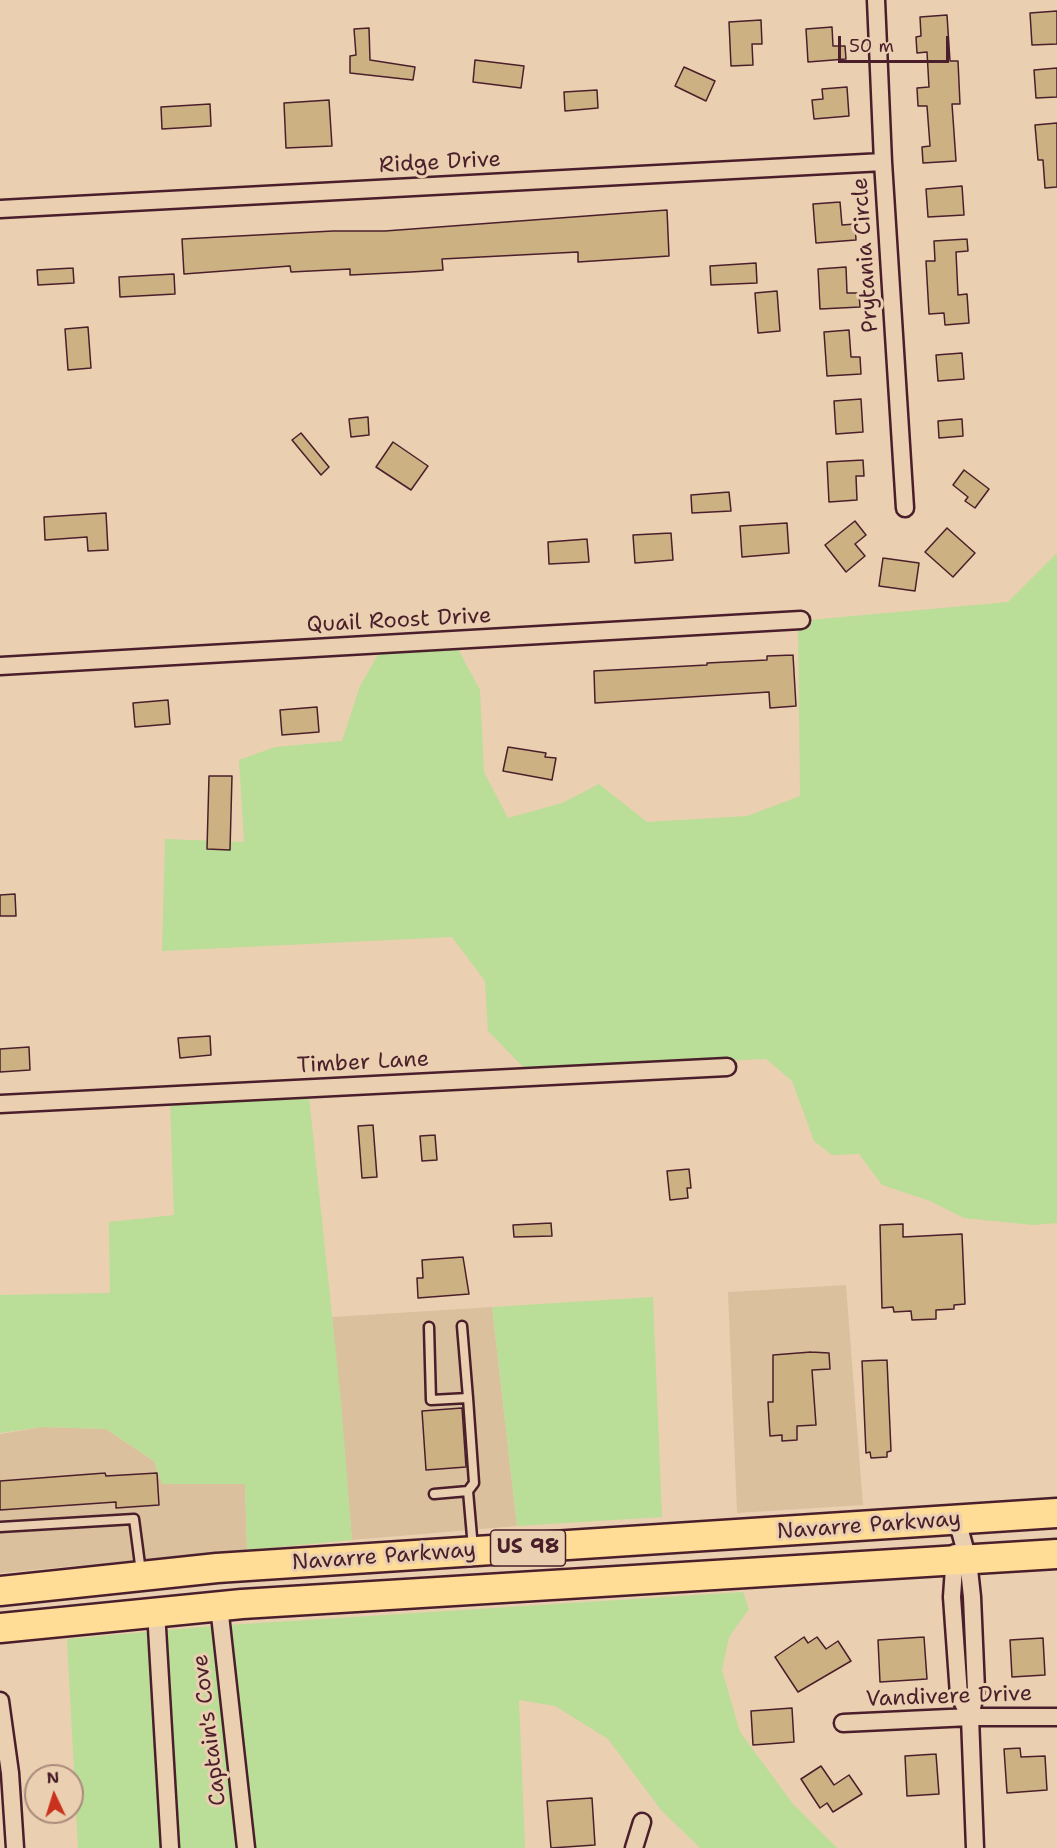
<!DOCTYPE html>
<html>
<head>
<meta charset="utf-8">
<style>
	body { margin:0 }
	#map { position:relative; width:1057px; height:1848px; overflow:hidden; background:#ead0b1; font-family:"Shantell Sans",sans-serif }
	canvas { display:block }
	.north { position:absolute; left:24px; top:1764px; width:60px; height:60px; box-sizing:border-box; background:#ead0b1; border:2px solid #aa897b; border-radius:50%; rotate:356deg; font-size:16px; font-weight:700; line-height:24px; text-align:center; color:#4a1f2b }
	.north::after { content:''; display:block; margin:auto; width:21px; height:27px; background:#c8321e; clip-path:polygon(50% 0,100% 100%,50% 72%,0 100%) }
	.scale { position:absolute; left:838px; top:36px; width:111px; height:27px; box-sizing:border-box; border:3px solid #4a1f2b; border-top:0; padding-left:8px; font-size:18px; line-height:21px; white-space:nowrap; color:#4a1f2b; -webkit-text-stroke:4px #ead0b1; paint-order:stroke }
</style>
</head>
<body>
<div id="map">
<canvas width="1057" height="1848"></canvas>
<div class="north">N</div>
<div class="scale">50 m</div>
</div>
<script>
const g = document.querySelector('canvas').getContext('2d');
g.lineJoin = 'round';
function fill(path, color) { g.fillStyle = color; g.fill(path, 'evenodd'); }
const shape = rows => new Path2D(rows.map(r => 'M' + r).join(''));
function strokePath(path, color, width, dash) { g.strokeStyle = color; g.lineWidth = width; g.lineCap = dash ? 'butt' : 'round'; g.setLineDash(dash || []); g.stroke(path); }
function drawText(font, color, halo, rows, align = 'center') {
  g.font = font + ' "Shantell Sans",sans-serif'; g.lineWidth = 6; g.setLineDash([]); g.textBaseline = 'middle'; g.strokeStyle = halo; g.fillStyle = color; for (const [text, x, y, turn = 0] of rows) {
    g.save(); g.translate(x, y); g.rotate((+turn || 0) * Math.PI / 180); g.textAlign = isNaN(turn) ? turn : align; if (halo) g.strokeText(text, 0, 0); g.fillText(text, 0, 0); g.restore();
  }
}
const built = shape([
	[846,1285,863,1505,737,1513,728,1292],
	[492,1307,517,1526,352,1540,332,1317],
	[42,1427,106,1429,154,1461,162,1484,245,1484,247,1550,0,1573,0,1434]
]);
const green = shape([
	[1057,553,1057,1223,1033,1225,964,1218,930,1201,882,1185,859,1154,832,1155,814,1141,792,1081,766,1059,525,1069,488,1031,485,981,452,937,162,951,165,839,244,842,239,760,275,747,342,741,360,686,379,653,458,649,480,690,484,772,508,818,562,803,599,784,647,822,747,816,800,796,798,629,809,628,809,620,1008,602],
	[309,1097,341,1401,352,1540,247,1550,245,1484,162,1484,154,1461,106,1429,42,1427,0,1433,0,1295,110,1293,109,1222,174,1215,170,1104],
	[653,1297,662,1517,517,1526,492,1307],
	[743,1592,749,1609,729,1637,722,1670,740,1732,793,1804,837,1848,700,1848,661,1810,608,1739,555,1706,519,1700,525,1848,254,1848,228,1625],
	[213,1626,239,1848,78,1848,67,1639]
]);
const building = shape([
	[1057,11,1057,44,1032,45,1030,13,1057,11],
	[947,15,950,61,958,61,960,104,952,104,956,161,923,163,922,147,930,146,927,106,918,106,917,88,929,87,927,52,917,53,916,37,921,36,920,17,947,15],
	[761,20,762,44,752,44,753,65,731,66,729,22,761,20],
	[832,27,833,46,845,46,846,59,808,62,806,29,832,27],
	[369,28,370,60,415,67,413,80,350,73,350,56,356,55,354,29,369,28],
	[475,60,524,66,521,88,473,82,475,60],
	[684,67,715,81,706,101,675,86,684,67],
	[1057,68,1057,97,1036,98,1034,70,1057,68],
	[847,87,849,116,814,119,812,100,823,99,822,89,847,87],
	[597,90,598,108,565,111,564,92,597,90],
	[329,100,332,146,286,148,284,103,329,100],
	[210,104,211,126,162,129,161,107,210,104],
	[1057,123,1057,187,1045,188,1043,160,1038,160,1035,125,1057,123],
	[962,186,964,215,928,217,926,189,962,186],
	[840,202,842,225,855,224,856,240,816,243,813,204,840,202],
	[667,210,669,256,578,262,578,252,442,259,443,270,411,272,350,275,350,269,291,272,290,266,184,274,182,239,333,231,385,231,667,210],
	[967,239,968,251,956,252,958,295,967,294,969,323,945,325,944,313,929,314,926,261,935,261,934,241,967,239],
	[756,263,757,283,711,285,710,266,756,263],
	[846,267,847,293,859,293,860,307,820,309,818,269,846,267],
	[73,268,74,283,38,285,37,270,73,268],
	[174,274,175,294,120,297,119,277,174,274],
	[777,291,780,331,758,333,755,293,777,291],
	[88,327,91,368,68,370,65,329,88,327],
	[849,330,851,357,860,357,861,374,827,376,824,332,849,330],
	[962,353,964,379,938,381,936,355,962,353],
	[861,399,863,432,836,434,834,401,861,399],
	[368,417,369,435,351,437,349,419,368,417],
	[962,419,963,436,939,438,938,421,962,419],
	[301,433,329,467,321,475,292,440,301,433],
	[393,442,428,466,411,490,376,467,393,442],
	[863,460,864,476,856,476,857,500,829,502,827,462,863,460],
	[964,470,989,489,975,508,965,501,968,497,953,485,964,470],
	[729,492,731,511,692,513,691,495,729,492],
	[106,513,108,550,88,551,87,537,45,540,44,517,106,513],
	[855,521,866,535,855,544,865,556,846,572,825,545,855,521],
	[787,523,789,553,742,557,740,526,787,523],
	[947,528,975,553,953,577,925,552,947,528],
	[671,533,673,560,635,563,633,535,671,533],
	[587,539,589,562,549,564,548,542,587,539],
	[883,558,919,563,915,591,879,586,883,558],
	[793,655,796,706,770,708,769,692,595,703,594,671,707,665,707,663,767,660,767,656,793,655],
	[168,700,170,724,135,727,133,703,168,700],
	[317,707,319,732,282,735,280,710,317,707],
	[508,747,546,753,545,757,556,758,552,780,503,771,508,747],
	[209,776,232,776,230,850,207,849,209,776],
	[15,894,16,916,0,916,0,895,15,894],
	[210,1036,211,1055,180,1058,178,1038,210,1036],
	[29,1047,30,1070,0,1072,0,1049,29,1047],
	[373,1125,377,1177,362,1178,358,1126,373,1125],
	[435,1135,437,1160,422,1161,420,1136,435,1135],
	[689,1169,691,1188,687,1188,688,1198,670,1200,667,1171,689,1169],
	[551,1223,552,1236,514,1237,513,1225,551,1223],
	[903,1224,903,1237,962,1234,965,1304,954,1305,954,1309,936,1310,936,1319,912,1320,911,1311,894,1312,893,1307,882,1308,880,1225,903,1224],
	[463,1257,469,1294,418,1298,417,1278,423,1278,422,1260,463,1257],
	[811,1352,829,1353,830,1369,812,1370,816,1425,797,1426,797,1440,782,1441,782,1435,770,1436,768,1402,773,1402,773,1355,811,1352],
	[887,1360,891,1451,887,1452,887,1457,871,1458,870,1452,866,1453,862,1361,887,1360],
	[462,1408,466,1467,426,1470,422,1411,462,1408],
	[105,1473,106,1476,157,1473,159,1505,116,1508,116,1502,0,1510,0,1481,105,1473],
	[804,1637,808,1643,817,1637,826,1649,838,1641,851,1661,798,1692,775,1657,804,1637],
	[924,1637,927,1679,880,1682,878,1640,924,1637],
	[1043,1638,1045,1675,1012,1677,1010,1640,1043,1638],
	[792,1708,794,1742,753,1745,751,1711,792,1708],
	[1020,1748,1021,1757,1045,1756,1047,1790,1007,1793,1004,1749,1020,1748],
	[936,1754,939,1794,907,1796,905,1756,936,1754],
	[821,1766,834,1785,849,1775,862,1794,833,1812,827,1803,820,1808,801,1779,821,1766],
	[592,1798,595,1845,551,1848,547,1801,592,1798]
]);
const service = shape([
	[462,1326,468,1398],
	[429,1327,431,1400,468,1398,474,1483,468,1491],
	[434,1494,468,1491,473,1548],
	[0,1527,134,1519,141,1572]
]);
const minor = shape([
	[876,0,883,162,905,508],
	[0,209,883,162],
	[0,666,801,620],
	[0,1104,727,1067],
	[957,1520,968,1560,972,1597,976,1690,970,1717,975,1848],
	[955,1553,952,1597,959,1695,970,1717],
	[219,1606,246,1848],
	[156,1611,170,1848],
	[0,1701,10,1773,15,1848],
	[843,1723,970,1717,1057,1717],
	[634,1848,642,1822]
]);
const trunk = shape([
	[0,1591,217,1568,1057,1513],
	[0,1628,242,1604,1057,1554]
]);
const shields = [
	[528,1548,75]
];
const shieldNames = [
	["US 98",528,1548]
];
const streetNames = [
	["Ridge Drive",440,163,-3],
	["Prytania Circle",866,255,-94],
	["Quail Roost Drive",399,621,-3],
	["Timber Lane",363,1063,-3],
	["Navarre Parkway",869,1526,-4],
	["Navarre Parkway",384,1557,-4],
	["Vandivere Drive",949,1697,-2],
	["Captain's Cove",210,1730,-97]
];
fill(built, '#dbc09e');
fill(green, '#badd97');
fill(building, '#ccb183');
strokePath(building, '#4a1f2b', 1.5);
strokePath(service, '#4a1f2b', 13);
strokePath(minor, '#4a1f2b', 21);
strokePath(trunk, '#4a1f2b', 33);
strokePath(service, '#ead0b1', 8);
strokePath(minor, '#ead0b1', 16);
strokePath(trunk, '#ffdd96', 28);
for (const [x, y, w] of shields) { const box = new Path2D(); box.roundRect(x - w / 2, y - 18, w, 36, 4.5); g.fillStyle = '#ead0b1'; g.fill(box); strokePath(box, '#4a1f2b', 1.5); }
drawText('bold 21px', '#4a1f2b', null, shieldNames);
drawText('22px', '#4a1f2b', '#ead0b1', streetNames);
</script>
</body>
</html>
